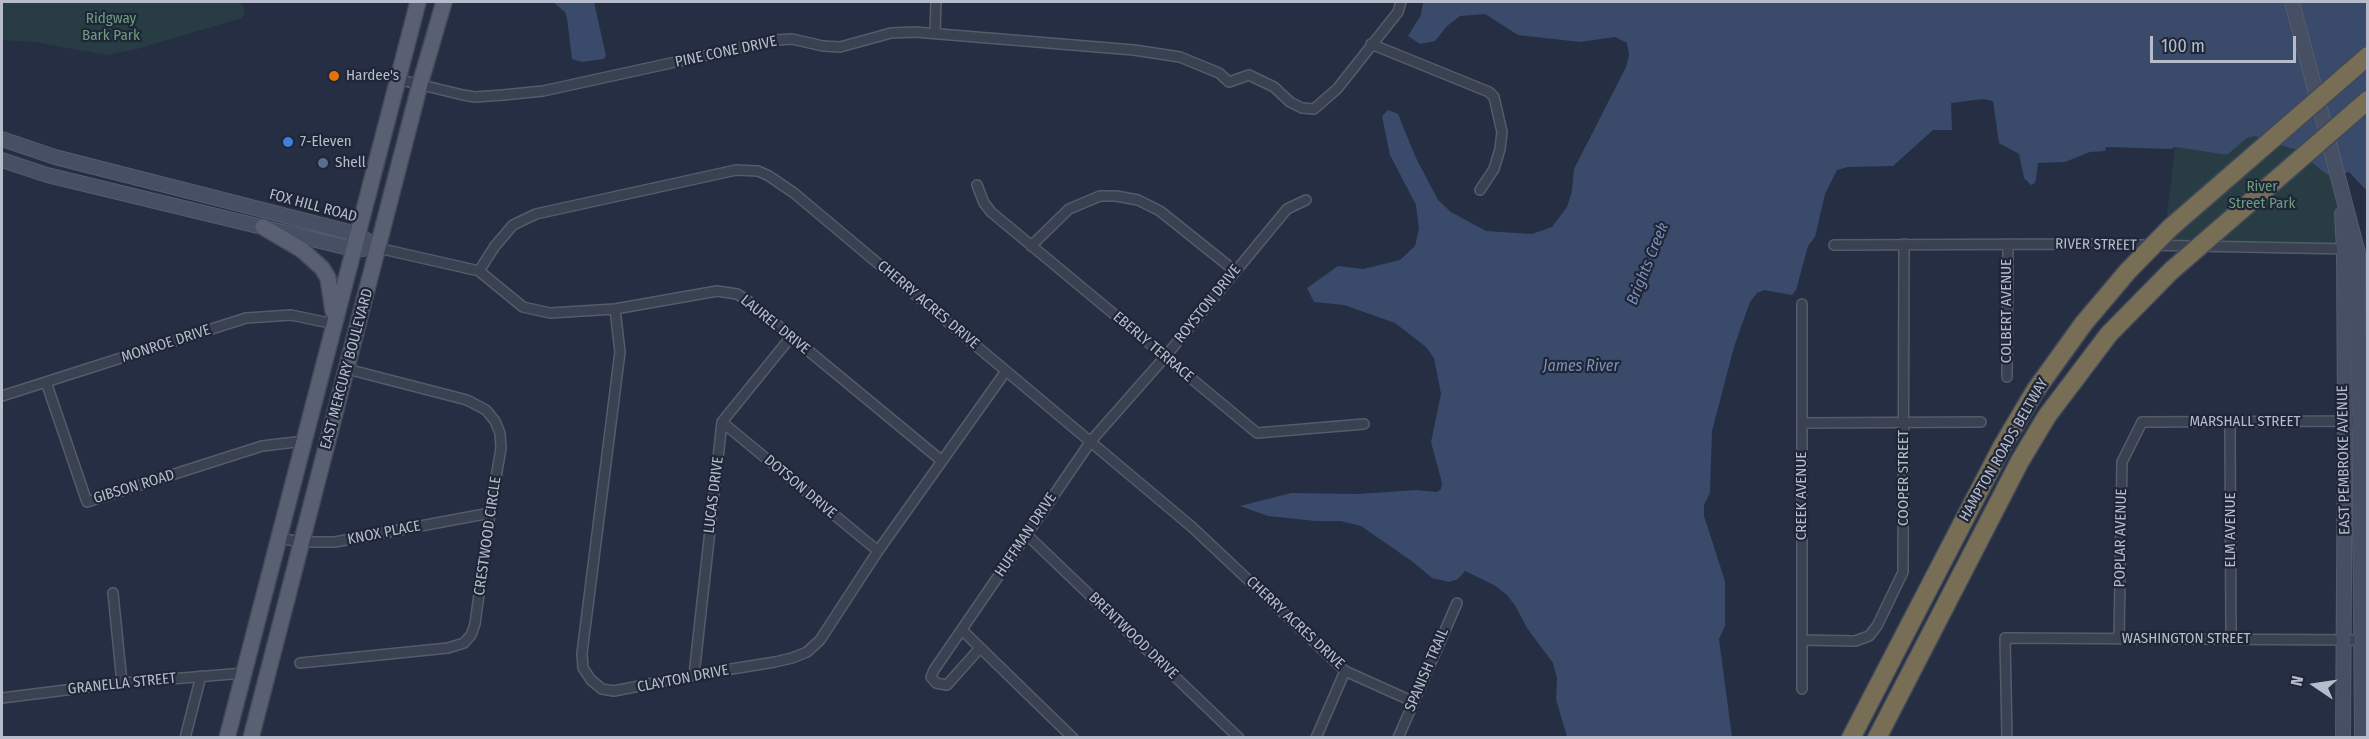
<!DOCTYPE html>
<html>
<head>
<meta charset="utf-8">
<style>
	body { margin:0 }
	#map { position:relative; width:2369px; height:739px; overflow:hidden; background:#252e42; font-family:"Fira Sans Condensed",sans-serif }
	canvas { display:block }
	.frame { position:absolute; inset:0; border:3px solid #b6bccc; pointer-events:none }
	.north { position:absolute; left:2285px; top:655px; width:60px; height:60px; -webkit-text-stroke:4px #1e2637; paint-order:stroke; rotate:283deg; font-size:16px; font-weight:700; line-height:24px; text-align:center; color:#b6bccc }
	.north::after { content:''; display:block; margin:auto; width:21px; height:27px; background:#b6bccc; clip-path:polygon(50% 0,100% 100%,50% 72%,0 100%) }
	.scale { position:absolute; left:2150px; top:36px; width:146px; height:27px; box-sizing:border-box; border:3px solid #b6bccc; border-top:0; padding-left:8px; font-size:18px; line-height:21px; white-space:nowrap; color:#b6bccc; -webkit-text-stroke:4px #1e2637; paint-order:stroke }
</style>
</head>
<body>
<div id="map">
<canvas width="2369" height="739"></canvas>
<div class="frame"></div>
<div class="north">N</div>
<div class="scale">100 m</div>
</div>
<script>
const g = document.querySelector('canvas').getContext('2d');
g.lineJoin = 'round';
function fill(path, color) { g.fillStyle = color; g.fill(path, 'evenodd'); }
const shape = rows => new Path2D(rows.map(r => 'M' + r).join(''));
function strokePath(path, color, width, dash) { g.strokeStyle = color; g.lineWidth = width; g.lineCap = dash ? 'butt' : 'round'; g.setLineDash(dash || []); g.stroke(path); }
function drawText(font, color, halo, rows, align = 'center') {
  g.font = font + ' "Fira Sans Condensed",sans-serif'; g.lineWidth = 4.5; g.setLineDash([]); g.textBaseline = 'middle'; g.strokeStyle = halo; g.fillStyle = color; for (const [text, x, y, turn = 0] of rows) {
    g.save(); g.translate(x, y); g.rotate((+turn || 0) * Math.PI / 180); g.textAlign = isNaN(turn) ? turn : align; if (halo) g.strokeText(text, 0, 0); g.fillText(text, 0, 0); g.restore();
  }
}
const green = shape([
	[2,2,241,2,245,11,242,18,137,49,106,55,35,42,2,40],
	[2255,136,2288,146,2326,174,2334,176,2339,201,2345,250,2163,249,2175,147,2227,155,2247,138]
]);
const water = shape([
	[553,2,594,2,606,56,604,59,582,62,572,59,567,18,565,12],
	[1423,2,2367,2,2367,191,2349,172,2334,176,2326,174,2296,150,2255,136,2247,138,2227,155,2175,147,2171,149,2106,147,2105,151,2090,152,2065,162,2038,163,2036,179,2035,183,2031,185,2024,178,2019,154,1999,143,1993,101,1983,99,1951,103,1952,130,1933,130,1893,166,1848,167,1837,170,1825,194,1815,237,1808,246,1796,290,1792,295,1764,290,1757,293,1750,302,1734,347,1712,431,1710,493,1704,505,1704,516,1725,581,1725,626,1719,639,1732,737,1567,737,1556,699,1557,678,1553,663,1527,628,1516,607,1507,595,1494,585,1465,571,1458,579,1449,582,1432,578,1413,562,1361,526,1340,521,1315,521,1268,516,1240,506,1291,493,1358,494,1415,490,1437,492,1441,489,1442,483,1431,442,1441,394,1434,358,1426,347,1395,323,1344,305,1314,302,1307,288,1338,266,1363,269,1400,260,1415,246,1419,228,1416,205,1390,155,1382,116,1388,110,1398,114,1416,158,1438,200,1451,212,1486,231,1532,234,1552,227,1567,207,1572,191,1574,169,1626,67,1629,55,1627,43,1615,37,1580,42,1518,35,1485,14,1460,16,1447,26,1435,41,1420,44,1408,36,1421,15]
]);
const street = shape([
	[935,33,936,2],
	[1371,44,1489,92,1494,97,1502,132,1500,149,1494,169,1480,190],
	[397,79,463,95,475,97,503,95,543,91,776,40,792,39,823,46,840,47,891,33,915,32,1134,50,1180,57,1219,73,1229,82,1249,75,1274,87,1290,102,1302,108,1314,109,1337,89,1398,12,1401,2],
	[977,185,984,203,991,212,1257,433,1364,424],
	[1834,245,2088,244,2349,249],
	[1031,246,1069,209,1100,196,1116,196,1138,200,1160,211,1235,271],
	[378,248,479,271,523,307,550,313,615,309,717,291,737,294,747,300,942,461],
	[479,271,495,246,513,225,536,214,736,170,758,171,769,176,794,193,1192,527,1345,671,1414,702],
	[1802,304,1802,689],
	[615,309,620,352,582,653,583,668,591,680,602,689,614,691,694,675,775,662,792,658,807,652,820,640,878,551,1006,371],
	[2007,377,2008,244],
	[46,382,87,502,262,446,304,441],
	[2,396,246,318,291,315,334,324],
	[722,422,878,551],
	[2230,422,2231,639],
	[1803,423,1981,422],
	[1026,534,1239,738],
	[279,538,301,542,335,542,490,513],
	[113,593,122,683],
	[962,630,1073,738],
	[2119,639,2122,462,2142,422,2368,421],
	[1802,640,1855,641,1869,636,1877,626,1903,572,1904,244],
	[980,648,947,685,936,683,931,677,934,670,1091,441,1165,357,1287,209,1306,200],
	[300,663,448,648,464,643,471,635,475,624,490,513,501,448,500,433,495,421,486,410,467,400,347,369],
	[694,675,722,422,790,338],
	[2,698,122,683,244,673],
	[185,738,201,676],
	[1316,738,1345,671],
	[1398,738,1457,603],
	[2007,738,2005,638,2365,640]
]);
const secondary = shape([
	[2292,2,2358,253,2362,738],
	[2,139,55,157,357,234,378,248],
	[2,160,47,175,353,249,363,249],
	[2342,214,2344,249,2345,421,2343,738]
]);
const primary = shape([
	[263,227,302,250,322,268,328,278,333,311],
	[227,738,418,2],
	[251,738,420,84,444,2]
]);
const highway = shape([
	[1851,738,2003,445,2035,391,2084,323,2128,271],
	[1877,738,2020,461,2047,416,2109,334,2171,271]
]);
const highwayBridge = shape([
	[2128,271,2170,228,2368,56],
	[2171,271,2368,100]
]);
const markers = [
	[334,76,6,"#e8710a"],
	[288,142,6,"#3f7fe0"],
	[323,163,6,"#5c6f8a"]
];
const parkNames = [
	["Ridgway",111,19],
	["Bark Park",111,36],
	["River",2262,187],
	["Street Park",2262,204]
];
const streetNames = [
	["PINE CONE DRIVE",726,52,-12],
	["FOX HILL ROAD",313,206,15],
	["RIVER STREET",2096,245,1],
	["ROYSTON DRIVE",1208,304,-51],
	["CHERRY ACRES DRIVE",928,305,40],
	["COLBERT AVENUE",2007,311,-90],
	["LAUREL DRIVE",775,325,39],
	["MONROE DRIVE",166,344,-18],
	["EBERLY TERRACE",1153,347,40],
	["EAST MERCURY BOULEVARD",347,369,-75],
	["MARSHALL STREET",2245,422],
	["HAMPTON ROADS BELTWAY",2004,450,-60],
	["EAST PEMBROKE AVENUE",2344,460,-91],
	["COOPER STREET",1904,478,-90],
	["GIBSON ROAD",134,487,-17],
	["DOTSON DRIVE",800,487,40],
	["LUCAS DRIVE",714,495,-83],
	["CREEK AVENUE",1802,496,-90],
	["ELM AVENUE",2231,530,-90],
	["KNOX PLACE",384,533,-11],
	["HUFFMAN DRIVE",1026,535,-56],
	["CRESTWOOD CIRCLE",488,536,-82],
	["POPLAR AVENUE",2121,538,-89],
	["CHERRY ACRES DRIVE",1295,623,43],
	["BRENTWOOD DRIVE",1133,636,44],
	["WASHINGTON STREET",2186,639],
	["SPANISH TRAIL",1427,670,-67],
	["CLAYTON DRIVE",683,679,-11],
	["GRANELLA STREET",122,684,-6]
];
const poiNames = [
	["Hardee's",346,76],
	["7-Eleven",300,142],
	["Shell",335,163]
];
const waterNames = [
	["Brights Creek",1648,264,-68],
	["James River",1581,367]
];
fill(green, '#273d43');
fill(water, '#3a4a6b');
strokePath(street, '#545c6c', 12);
strokePath(secondary, '#545c6c', 16);
strokePath(primary, '#434a5b', 18);
strokePath(highway, '#414959', 21);
strokePath(street, '#3a4151', 9);
strokePath(secondary, '#474f65', 14);
strokePath(primary, '#586071', 15);
strokePath(highway, '#786e56', 18);
strokePath(highwayBridge, '#414959', 21, []);
strokePath(highwayBridge, '#786e56', 18);
for (const [x, y, r, color] of markers) { const dot = new Path2D(); dot.arc(x, y, r, 0, 2 * Math.PI); g.fillStyle = color; g.fill(dot); strokePath(dot, '#1e2637', 2); }
drawText('15px', '#6d9d7d', '#1e2637', parkNames);
drawText('15px', '#b6bccc', '#1e2637', streetNames);
drawText('15px', '#b6bccc', '#1e2637', poiNames, 'left');
drawText('italic 16px', '#7d8eb3', '#1e2637', waterNames);
</script>
</body>
</html>
